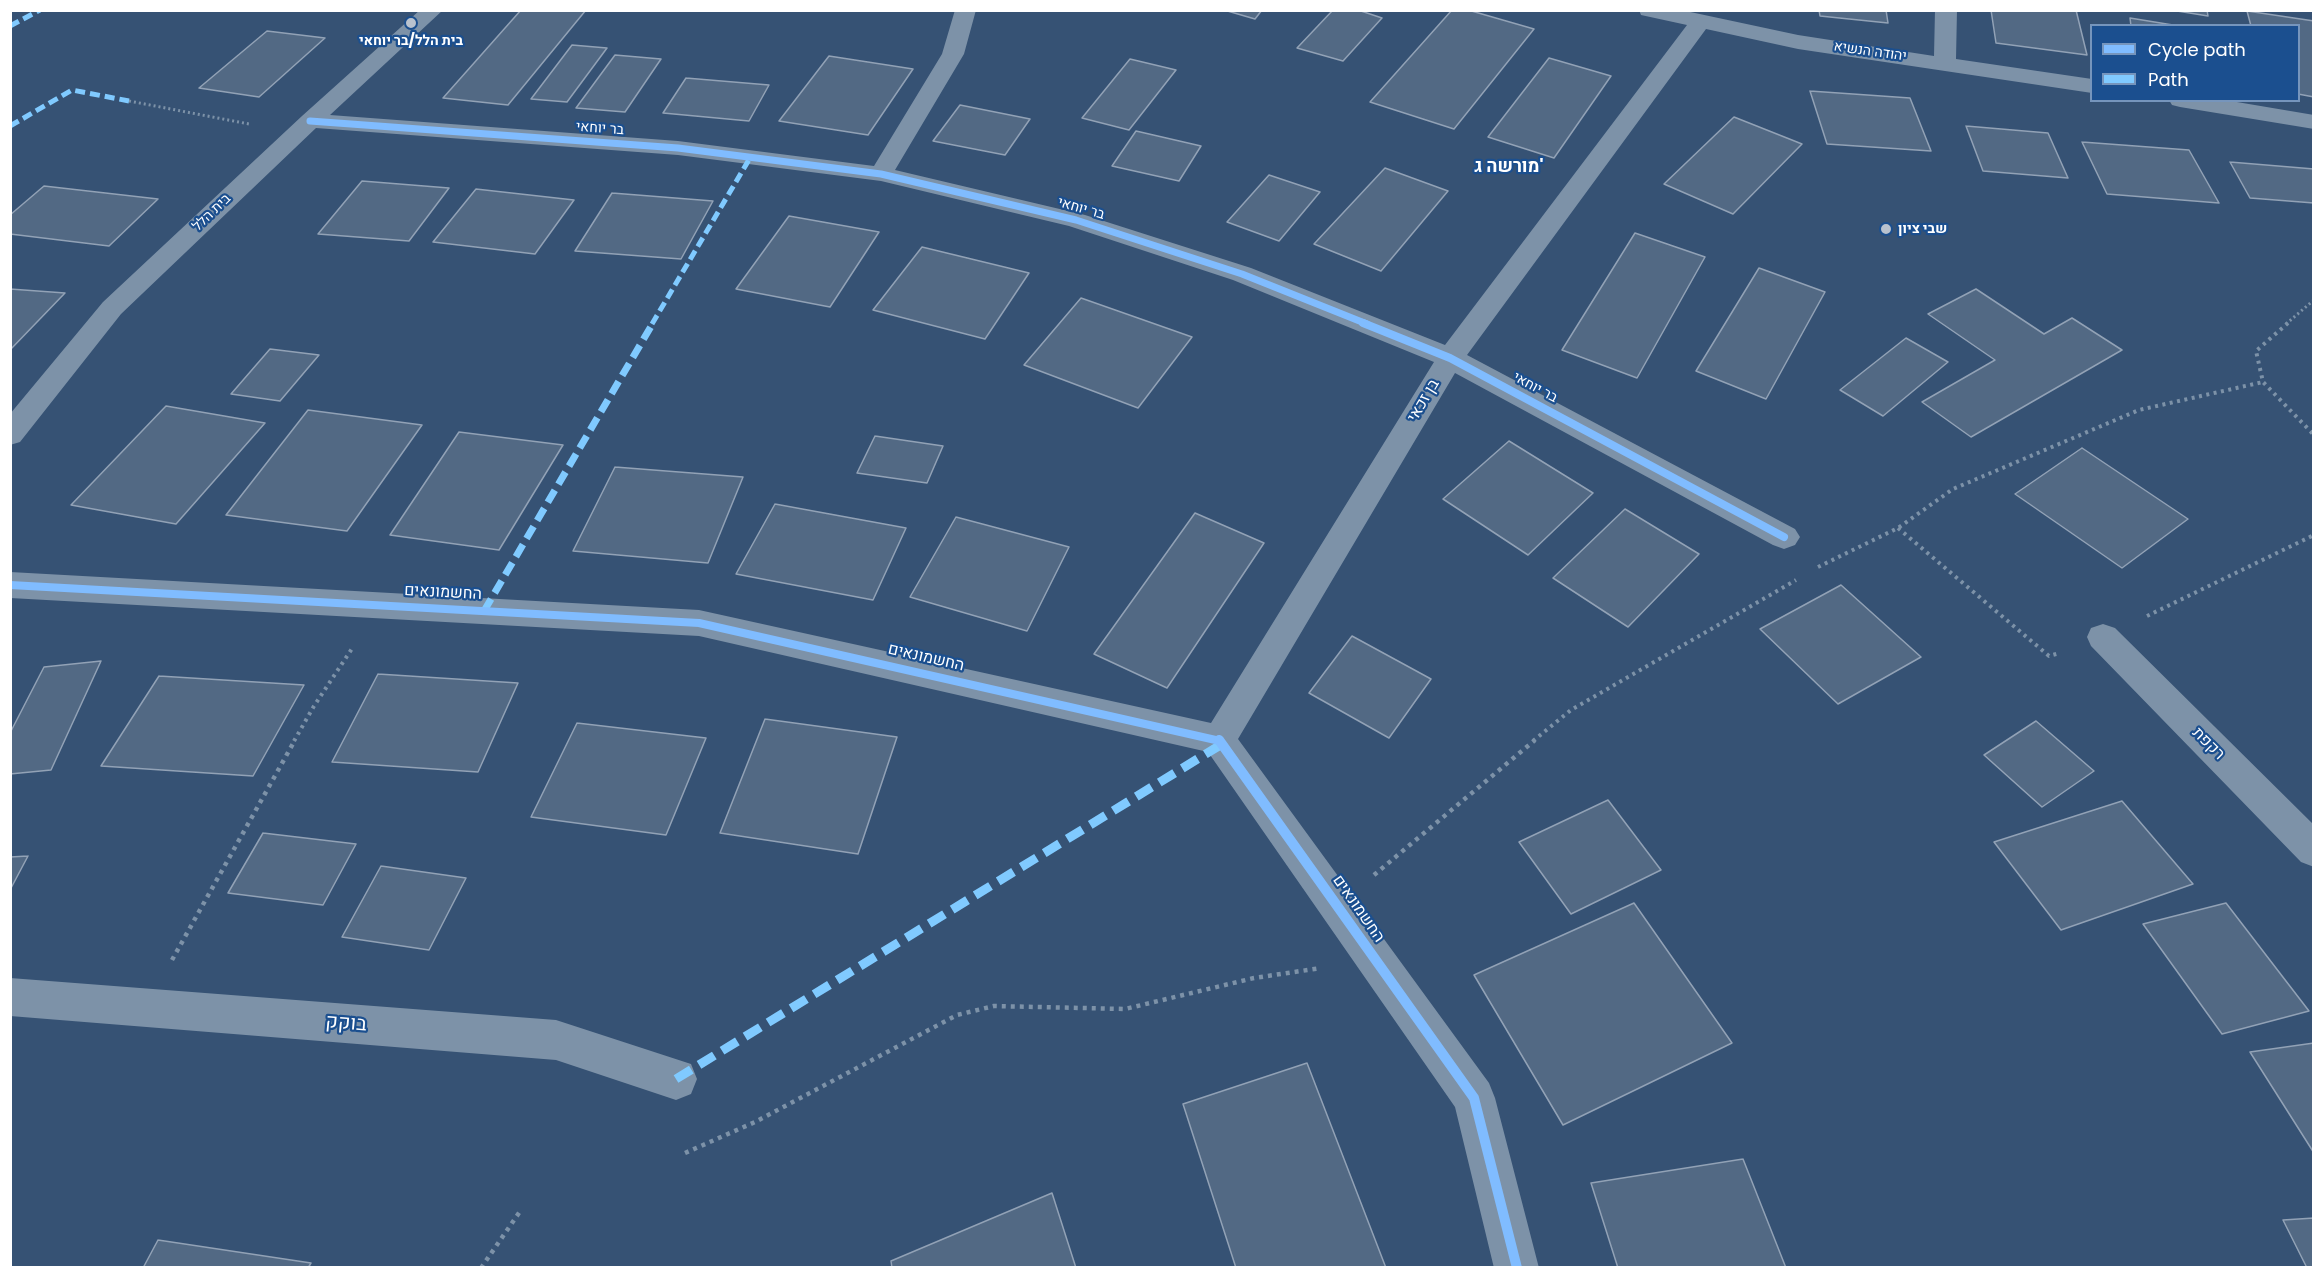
<!DOCTYPE html>
<html>
<head>
<meta charset="utf-8">
<style>
	body { margin:0 }
	#map { position:relative; width:2324px; height:1278px; overflow:hidden; background:#365274; font-family:Poppins,sans-serif }
	canvas { display:block }
	.frame { position:absolute; inset:0; border:12px solid #fff; pointer-events:none }
	.legend { position:absolute; left:2090px; top:24px; width:210px; height:78px; box-sizing:border-box; background:#1b4f8f; border:2px solid #7695bc; margin:0; padding:8px 10px; list-style:none; font-size:18px; color:#fff }
	.legend li { display:flex; align-items:center; gap:12px; height:30px }
	.legend b { width:30px; border:2px solid #7695bc }
</style>
</head>
<body>
<div id="map">
<canvas width="2324" height="1278"></canvas>
<div class="frame"></div>
<ul class="legend">
<li><b style="height:8px;background:#80bcff"></b>Cycle path</li>
<li><b style="height:8px;background:#80caff"></b>Path</li>
</ul>
</div>
<script>
const g = document.querySelector('canvas').getContext('2d');
g.lineJoin = 'round';
function fill(path, color) { g.fillStyle = color; g.fill(path, 'evenodd'); }
const shape = rows => new Path2D(rows.map(r => 'M' + r).join(''));
function strokePath(path, color, width, dash) { g.strokeStyle = color; g.lineWidth = width; g.lineCap = dash ? 'butt' : 'round'; g.setLineDash(dash || []); g.stroke(path); }
function drawText(font, color, halo, rows, align = 'center') {
  g.font = font + ' Poppins,Heebo,sans-serif'; g.lineWidth = 4.5; g.setLineDash([]); g.textBaseline = 'middle'; g.strokeStyle = halo; g.fillStyle = color; for (const [text, x, y, turn = 0] of rows) {
    g.save(); g.translate(x, y); g.rotate((+turn || 0) * Math.PI / 180); g.textAlign = isNaN(turn) ? turn : align; if (halo) g.strokeText(text, 0, 0); g.fillText(text, 0, 0); g.restore();
  }
}
const building = shape([
	[521,10,586,10,508,105,443,98,521,10],
	[1224,10,1262,10,1255,19,1224,10],
	[1333,10,1358,10,1382,18,1343,61,1297,48,1333,10],
	[1452,10,1468,10,1534,29,1454,129,1370,102,1452,10],
	[1819,10,1886,10,1888,23,1820,16,1819,10],
	[1991,10,2076,10,2087,55,1996,43,1991,10],
	[2171,10,2207,10,2208,16,2171,10],
	[2247,11,2314,21,2314,97,2298,94,2298,26,2251,26,2247,11],
	[2130,18,2179,26,2131,26,2130,18],
	[267,31,325,38,259,97,199,88,267,31],
	[572,45,607,48,567,102,531,99,572,45],
	[615,55,661,59,625,112,576,108,615,55],
	[829,56,913,69,868,135,779,121,829,56],
	[1549,58,1611,76,1554,158,1488,137,1549,58],
	[1130,59,1176,70,1129,130,1082,118,1130,59],
	[686,78,769,85,749,121,663,113,686,78],
	[1810,91,1910,98,1931,151,1827,144,1810,91],
	[960,105,1030,119,1005,155,933,141,960,105],
	[1734,117,1802,144,1733,214,1664,184,1734,117],
	[1966,126,2048,133,2068,178,1983,171,1966,126],
	[1136,131,1201,146,1179,181,1112,166,1136,131],
	[2082,142,2189,150,2219,203,2107,194,2082,142],
	[2230,162,2314,169,2314,203,2250,198,2230,162],
	[1385,168,1448,191,1381,271,1314,244,1385,168],
	[1269,175,1320,192,1279,241,1227,222,1269,175],
	[362,181,449,188,409,241,318,234,362,181],
	[44,186,158,199,109,246,10,234,10,215,44,186],
	[476,189,574,200,535,254,433,242,476,189],
	[612,193,713,201,681,259,575,251,612,193],
	[789,216,879,232,830,307,736,289,789,216],
	[1635,233,1705,257,1637,378,1562,350,1635,233],
	[922,247,1029,273,985,339,873,310,922,247],
	[1759,268,1825,292,1766,399,1696,371,1759,268],
	[10,289,65,293,10,350,10,289],
	[1976,289,2044,334,2072,318,2122,350,1971,437,1922,402,1995,360,1928,314,1976,289],
	[1081,298,1192,337,1138,408,1024,365,1081,298],
	[1906,338,1948,362,1883,416,1840,390,1906,338],
	[270,349,319,355,280,401,231,394,270,349],
	[166,406,265,423,176,524,71,505,166,406],
	[308,410,422,425,347,531,226,515,308,410],
	[459,432,563,445,499,550,390,535,459,432],
	[875,436,943,446,927,483,857,473,875,436],
	[1509,441,1593,493,1528,555,1443,499,1509,441],
	[2082,448,2188,519,2122,568,2015,494,2082,448],
	[615,467,743,477,708,563,573,551,615,467],
	[775,504,906,528,873,600,736,574,775,504],
	[1625,509,1699,554,1628,627,1553,578,1625,509],
	[1195,513,1264,543,1167,688,1094,654,1195,513],
	[956,517,1069,547,1027,631,910,597,956,517],
	[1841,585,1921,657,1838,704,1760,629,1841,585],
	[1352,636,1431,679,1389,738,1309,693,1352,636],
	[101,661,51,770,10,774,10,733,44,667,101,661],
	[378,674,518,683,478,772,332,762,378,674],
	[159,676,304,685,253,776,101,766,159,676],
	[765,719,897,737,858,854,720,833,765,719],
	[2036,721,2094,771,2042,807,1984,755,2036,721],
	[577,723,706,738,666,835,531,817,577,723],
	[1608,800,1661,870,1571,914,1519,842,1608,800],
	[2122,801,2193,884,2061,930,1994,842,2122,801],
	[263,833,356,844,323,905,228,893,263,833],
	[28,856,10,890,10,857,28,856],
	[381,866,466,878,429,950,342,937,381,866],
	[1634,903,1732,1043,1563,1125,1474,975,1634,903],
	[2226,903,2309,1011,2222,1034,2143,924,2226,903],
	[2314,1043,2314,1153,2250,1052,2314,1043],
	[1307,1063,1386,1268,1236,1268,1183,1104,1307,1063],
	[1743,1159,1786,1268,1618,1268,1591,1183,1743,1159],
	[1052,1193,1076,1268,892,1268,891,1261,1052,1193],
	[2314,1218,2314,1268,2307,1268,2283,1220,2314,1218],
	[158,1240,311,1263,308,1268,143,1268,158,1240]
]);
const pathFar2 = shape([
	[129,101,249,124],
	[2286,324,2314,300]
]);
const pathFar1 = shape([
	[2288,323,2256,351,2263,382,2314,435],
	[1898,528,2049,656,2060,653],
	[1818,567,1898,528,1953,489,2139,410,2263,382],
	[2147,616,2314,535],
	[294,741,314,706,353,647],
	[1533,741,1571,710,1796,580]
]);
const path = shape([
	[1374,875,1535,740],
	[172,960,295,740],
	[685,1153,755,1122,957,1015,994,1006,1125,1009,1254,978,1321,968],
	[481,1268,521,1210]
]);
const minor = shape([
	[420,10,443,10,330,115,678,141,874,166,942,54,955,10,976,10,964,54,895,170,1085,215,1251,268,1445,345,1687,25,1641,15,1639,10,1681,10,1798,35,1934,56,1935,10,1957,10,1956,59,2092,79,2092,93,1798,49,1706,29,1467,355,1795,529,1800,537,1795,545,1784,549,1773,545,1455,373,1238,739,1489,1083,1495,1098,1539,1268,1494,1268,1455,1107,1208,752,699,636,10,598,10,572,699,610,1211,723,1434,362,1233,280,1069,226,881,181,678,155,316,128,121,314,20,442,10,445,10,414,103,302,302,116,420,10],
	[2169,100,2225,100,2314,115,2314,129,2180,107,2172,105,2169,100],
	[2103,624,2115,628,2314,825,2314,867,2301,862,2091,646,2087,637,2091,628,2103,624],
	[10,978,556,1020,691,1064,697,1079,691,1094,676,1100,556,1060,10,1016,10,978]
]);
const quietFar2 = shape([
	[10,26,40,10],
	[10,126,72,90,129,101],
	[652,324,750,158]
]);
const quietFar1 = shape([
	[484,611,653,323]
]);
const quiet = shape([
	[676,1079,1222,744]
]);
const cyclewayFar2 = shape([
	[310,121,678,148,881,174,1076,220,1242,274,1367,324]
]);
const cyclewayFar1 = shape([
	[1363,323,1450,358,1784,537],
	[10,585,699,623,1220,741]
]);
const cycleway = shape([
	[1219,740,1474,1098,1517,1268]
]);
const markers = [
	[411,23,6,"#b9c2ce"],
	[1886,229,6,"#b9c2ce"]
];
const farPoinames = [
	["בית הלל/בר יוחאי",411,41],
	["שבי ציון",1898,229,"left"]
];
const farStreetnames = [
	["יהודה הנשיא",1870,52,8],
	["בר יוחאי",600,129,4],
	["בר יוחאי",1081,209,16],
	["בית הלל",212,213,-44],
	["בר יוחאי",1535,388,28]
];
const streetNames = [
	["בן זכאי",1424,401,-59],
	["החשמונאים",443,593,3],
	["החשמונאים",926,658,13],
	["רקפת",2208,744,45],
	["החשמונאים",1358,909,55]
];
const farDistrictnames = [
	["מורשה ג'",1509,167]
];
const nearStreetnames = [
	["בוקק",346,1024,5]
];
fill(building, '#526984');
strokePath(building, '#92a2b6', 1.5);
strokePath(pathFar2, '#7d92a8', 3, [2, 3]);
strokePath(pathFar1, '#7d92a8', 4, [3, 4.5]);
strokePath(path, '#7d92a8', 4.5, [4, 5]);
fill(minor, '#7d92a8');
strokePath(quietFar2, '#80caff', 5, [10, 5]);
strokePath(quietFar1, '#80caff', 7, [14, 7]);
strokePath(quiet, '#80caff', 9, [18, 9]);
strokePath(cyclewayFar2, '#80bcff', 7);
strokePath(cyclewayFar1, '#80bcff', 8);
strokePath(cycleway, '#80bcff', 10);
for (const [x, y, r, color] of markers) { const dot = new Path2D(); dot.arc(x, y, r, 0, 2 * Math.PI); g.fillStyle = color; g.fill(dot); strokePath(dot, '#1b4f8f', 2); }
drawText('bold 14px', '#fff', '#1b4f8f', farPoinames);
drawText('14px', '#fff', '#1b4f8f', farStreetnames);
drawText('16px', '#fff', '#1b4f8f', streetNames);
drawText('bold 18px', '#fff', '#1b4f8f', farDistrictnames);
drawText('20px', '#fff', '#1b4f8f', nearStreetnames);
</script>
</body>
</html>
